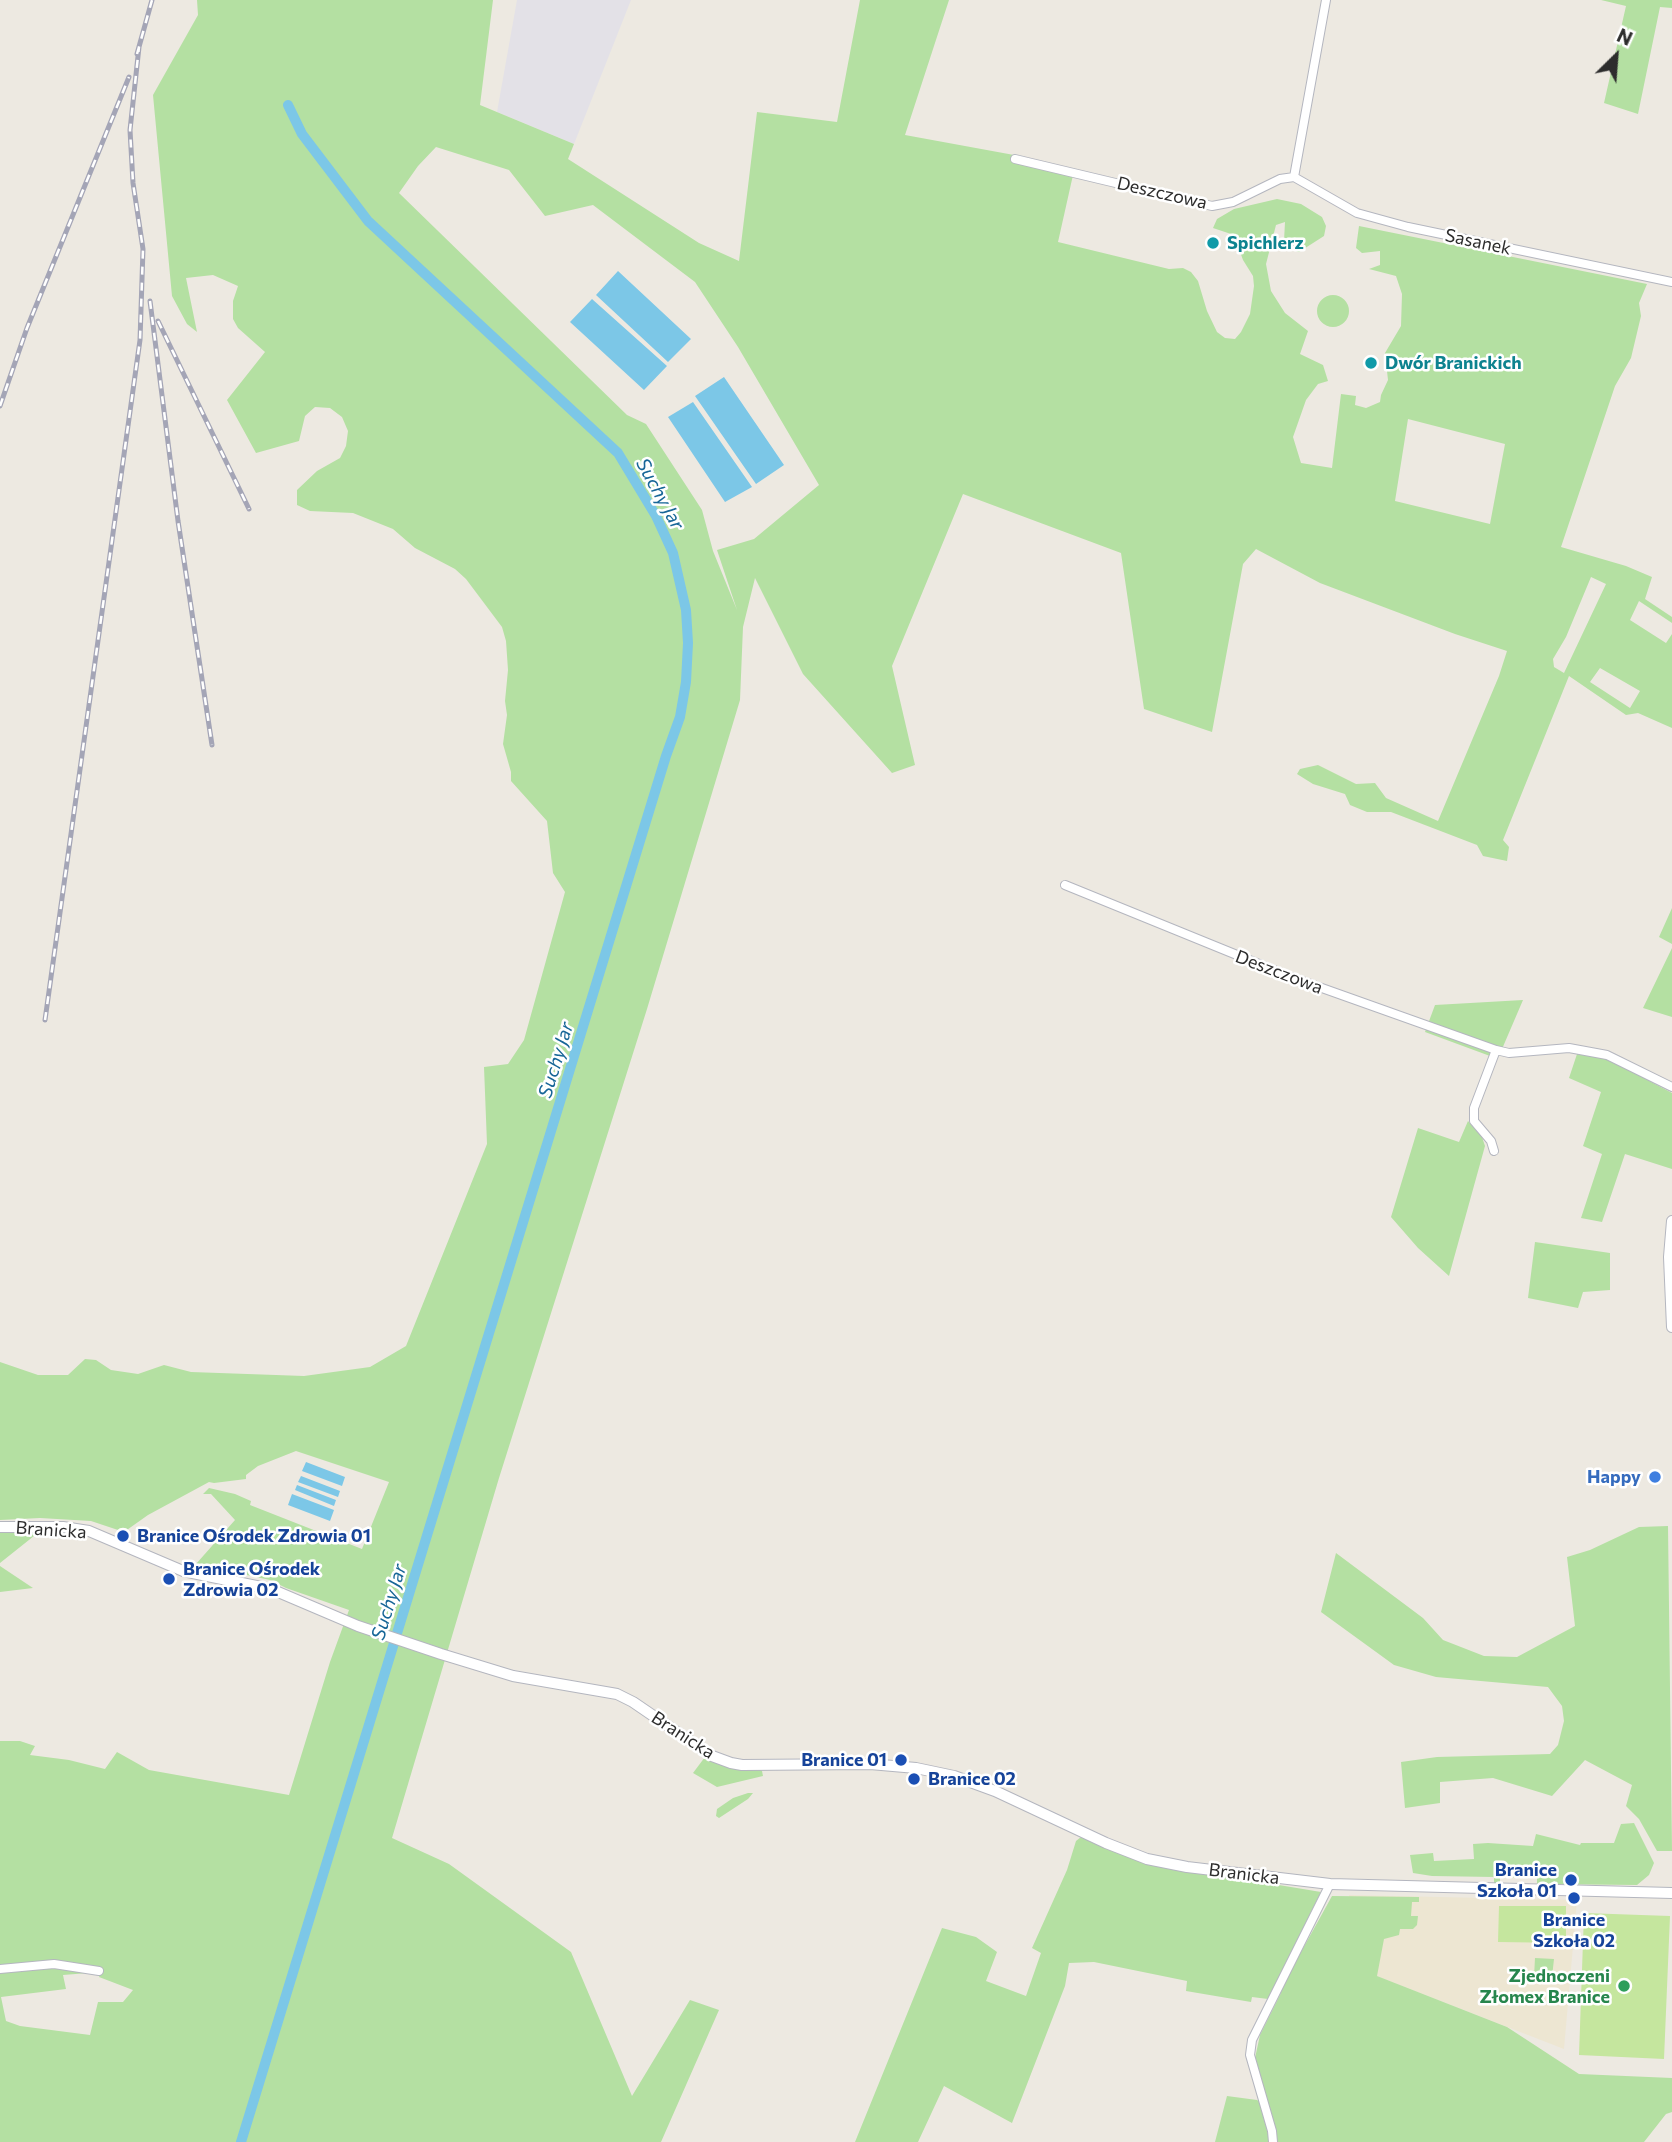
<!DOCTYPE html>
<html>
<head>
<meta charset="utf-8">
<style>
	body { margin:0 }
	#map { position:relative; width:1672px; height:2142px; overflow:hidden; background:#ede9e1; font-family:Commissioner,sans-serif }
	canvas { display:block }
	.north { position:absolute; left:1581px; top:21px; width:70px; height:70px; -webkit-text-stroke:5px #fff; paint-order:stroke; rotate:25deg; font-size:19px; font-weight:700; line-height:28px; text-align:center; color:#2d2d2d }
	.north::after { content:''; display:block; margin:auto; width:24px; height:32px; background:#2d2d2d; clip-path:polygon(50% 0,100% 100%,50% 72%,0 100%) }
</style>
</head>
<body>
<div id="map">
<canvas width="1672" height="2142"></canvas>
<div class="north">N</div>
</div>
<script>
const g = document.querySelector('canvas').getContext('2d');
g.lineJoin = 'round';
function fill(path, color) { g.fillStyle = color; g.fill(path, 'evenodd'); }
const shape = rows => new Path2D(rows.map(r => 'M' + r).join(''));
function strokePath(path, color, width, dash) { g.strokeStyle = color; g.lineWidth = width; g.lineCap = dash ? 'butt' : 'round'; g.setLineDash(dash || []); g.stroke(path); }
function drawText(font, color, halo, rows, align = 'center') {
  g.font = font + ' Commissioner,sans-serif'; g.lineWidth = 5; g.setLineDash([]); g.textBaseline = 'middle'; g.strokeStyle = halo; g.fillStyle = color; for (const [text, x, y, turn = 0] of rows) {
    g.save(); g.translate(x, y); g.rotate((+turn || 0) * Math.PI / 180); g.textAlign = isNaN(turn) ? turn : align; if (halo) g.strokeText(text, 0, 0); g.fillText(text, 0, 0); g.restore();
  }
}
const industrial = shape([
	[517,0,631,0,574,144,497,112]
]);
const education = shape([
	[1349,1895,1577,1900,1564,2049,1348,1965]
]);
const green = shape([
	[197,0,493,0,480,105,574,144,568,159,699,243,739,261,757,112,837,122,860,0,949,0,905,135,1014,155,1013,163,1073,175,1058,242,1169,269,1183,268,1191,272,1198,281,1207,311,1217,332,1225,338,1235,339,1241,332,1250,314,1254,286,1253,276,1243,260,1234,235,1213,228,1217,219,1234,209,1277,199,1301,204,1322,217,1326,226,1324,236,1299,252,1290,249,1284,241,1285,222,1276,225,1266,264,1271,291,1285,313,1308,331,1300,354,1323,365,1328,381,1318,384,1306,400,1293,437,1301,463,1332,468,1341,394,1356,396,1355,405,1366,408,1380,402,1381,395,1388,380,1385,353,1401,326,1402,294,1396,276,1369,269,1380,265,1380,251,1362,253,1356,248,1359,226,1647,284,1639,303,1641,316,1631,358,1615,386,1561,547,1626,566,1652,577,1645,599,1672,617,1672,623,1639,601,1630,620,1666,643,1672,634,1672,728,1638,713,1626,715,1569,676,1503,840,1509,847,1507,861,1483,856,1477,845,1391,812,1367,812,1350,805,1345,794,1313,784,1297,774,1300,769,1318,765,1356,784,1375,783,1386,798,1438,821,1499,676,1507,651,1455,634,1320,583,1256,549,1243,564,1212,732,1144,709,1121,553,963,494,892,666,915,765,892,773,803,674,755,578,743,627,740,700,647,1009,499,1478,392,1838,449,1864,571,1952,632,2096,690,2000,719,2010,661,2142,0,2142,0,1971,63,1967,88,1973,63,1975,66,1989,1,1997,6,2021,20,2026,90,2035,98,2002,123,2002,133,1990,99,1977,101,1970,57,1961,0,1966,0,1741,20,1741,35,1746,30,1755,69,1760,105,1769,117,1752,149,1770,289,1795,330,1662,349,1610,286,1588,270,1580,196,1564,235,1520,211,1494,203,1494,209,1488,235,1494,251,1501,250,1505,362,1549,389,1482,296,1451,258,1466,246,1475,246,1479,214,1483,209,1482,148,1515,124,1532,91,1521,40,1518,0,1520,0,1362,38,1375,68,1375,85,1359,96,1360,111,1370,138,1374,164,1365,191,1372,304,1376,370,1367,406,1346,487,1144,484,1067,508,1064,524,1040,565,892,553,873,547,821,511,781,511,772,503,744,507,715,505,701,508,670,506,641,502,627,466,579,455,569,415,548,393,529,353,513,310,511,297,505,297,490,317,471,340,458,346,446,348,431,342,417,330,408,315,407,305,416,299,441,256,453,227,400,265,352,238,328,233,319,233,301,238,286,213,275,186,278,197,332,187,324,172,296,153,95,198,15],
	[436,147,509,170,545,216,593,205,695,282,738,347,819,485,754,539,717,550,737,610,713,551,702,510,646,424,627,415,399,193,418,166],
	[1408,419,1505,444,1490,524,1395,501],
	[1591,577,1606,584,1564,673,1554,667,1553,659,1566,637],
	[1600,668,1640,691,1630,708,1590,682],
	[1601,0,1672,0,1672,8,1660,7,1638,114,1604,103,1626,6],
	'1317 311a16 16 0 1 1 32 0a16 16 0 1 1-32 0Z',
	[1672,908,1672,944,1659,937],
	[1672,948,1672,1017,1643,1008],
	[1523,1000,1502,1049,1490,1056,1425,1032,1435,1005],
	[1577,1054,1608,1059,1672,1093,1672,1169,1625,1154,1602,1222,1581,1218,1602,1154,1583,1146,1601,1092,1569,1078],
	[1468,1121,1482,1137,1485,1146,1449,1276,1418,1248,1391,1217,1418,1128,1459,1142],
	[1535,1242,1610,1253,1610,1290,1583,1292,1578,1308,1528,1298],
	[1668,1526,1672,1851,1657,1851,1639,1819,1626,1806,1632,1785,1585,1760,1552,1796,1493,1778,1440,1782,1440,1803,1405,1808,1401,1762,1437,1757,1550,1754,1558,1745,1564,1721,1562,1706,1548,1687,1436,1677,1394,1665,1321,1612,1336,1553,1423,1618,1443,1640,1484,1656,1517,1657,1575,1626,1567,1557,1590,1550,1639,1527],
	[0,1532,39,1532,0,1563],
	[0,1566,33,1588,0,1592],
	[705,1757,758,1769,762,1771,763,1776,717,1787,693,1773],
	[748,1793,753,1793,748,1799,719,1818,716,1816,717,1809,733,1798],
	[1634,1823,1654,1863,1649,1875,1637,1885,1537,1884,1537,1878,1500,1877,1500,1883,1494,1883,1494,1877,1432,1876,1413,1873,1410,1855,1433,1853,1434,1861,1474,1859,1473,1844,1488,1843,1533,1846,1536,1834,1580,1845,1581,1843,1614,1843,1621,1824],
	[1081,1837,1140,1862,1321,1892,1268,1999,1252,1997,1251,2002,1186,1991,1187,1981,1094,1962,1069,1963,1065,1986,1012,2123,944,2086,918,2142,855,2142,942,1928,976,1937,997,1952,986,1981,1026,1996,1041,1953,1032,1948,1067,1870,1076,1841],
	[1332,1896,1419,1897,1419,1902,1412,1902,1411,1916,1418,1916,1417,1925,1413,1929,1400,1929,1399,1935,1384,1939,1377,1976,1507,2027,1579,2074,1672,2078,1672,2112,1666,2114,1644,2142,1276,2142,1276,2129,1255,2058,1260,2035,1280,1995,1285,1981],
	[1535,1958,1554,1959,1552,1977,1534,1977],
	[1227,2096,1257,2100,1260,2102,1270,2142,1215,2142]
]);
const pitch = shape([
	[1499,1906,1566,1906,1566,1943,1498,1942],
	[1584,1913,1670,1916,1664,2059,1579,2055]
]);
const water = shape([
	[618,271,691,339,668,362,596,295],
	[592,299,667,366,644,390,570,322],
	[724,377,784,465,756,484,695,396],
	[693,402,752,487,725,502,668,417],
	[306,1462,345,1477,342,1486,302,1471],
	[301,1476,340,1491,338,1497,298,1482],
	[297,1485,336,1500,334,1506,295,1490],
	[292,1494,334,1510,330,1521,288,1505]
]);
const canal = shape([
	[241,2142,666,756,680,717,686,682,688,643,686,610,673,553,656,516,618,453,368,221,302,134,288,105]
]);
const street = shape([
	[1015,159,1212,206,1233,202,1280,179,1294,177,1357,213,1408,227,1672,282],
	[1294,177,1326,0],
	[1065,885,1291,977,1496,1050,1509,1053,1569,1048,1607,1055,1672,1087],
	[1494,1151,1491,1141,1474,1121,1474,1108,1496,1050],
	[0,1969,54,1964,99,1971],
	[1273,2142,1272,2131,1250,2055,1252,2040,1330,1884]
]);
const secondary = shape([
	[1672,1221,1669,1257,1672,1327],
	[0,1527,63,1527,89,1531,183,1571,271,1589,358,1626,441,1654,513,1676,617,1694,633,1702,712,1756,731,1763,742,1765,870,1764,916,1768,954,1776,995,1791,1106,1843,1147,1859,1187,1867,1330,1884,1672,1893]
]);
const rail = shape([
	[137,54,152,0],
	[150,301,178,521,212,745],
	[158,321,249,509],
	[0,406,27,328,129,77],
	[45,1020,140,340,143,249,133,183,130,130,139,47]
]);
const markers = [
	[1213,243,7,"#0f9aa8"],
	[1371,363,7,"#0f9aa8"],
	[1655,1477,7,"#3f7fe0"],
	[123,1536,7,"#1a4fb4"],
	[169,1579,7,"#1a4fb4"],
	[901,1760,7,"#1a4fb4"],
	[914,1779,7,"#1a4fb4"],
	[1571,1880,7,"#1a4fb4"],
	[1574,1898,7,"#1a4fb4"],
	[1624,1986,7,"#2e9e5b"]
];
const streetNames = [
	["Deszczowa",1162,193,13],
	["Sasanek",1478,242,12],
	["Deszczowa",1279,972,21],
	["Branicka",51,1530,4],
	["Branicka",683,1735,33],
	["Branicka",1244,1874,7]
];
const cultureNames = [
	["Spichlerz",1227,243],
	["Dwór Branickich",1385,363]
];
const shopNames = [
	["Happy",1641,1477]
];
const transitNames = [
	["Branice Ośrodek Zdrowia 01",137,1536],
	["Branice Ośrodek",183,1569],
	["Zdrowia 02",183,1590],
	["Branice 01",887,1760,"right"],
	["Branice 02",928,1779],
	["Branice",1557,1870,"right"],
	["Szkoła 01",1557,1891,"right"],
	["Branice",1574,1920,"center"],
	["Szkoła 02",1574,1941,"center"]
];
const leisureNames = [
	["Zjednoczeni",1610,1976],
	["Złomex Branice",1610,1997]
];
const waterNames = [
	["Suchy Jar",660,494,61],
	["Suchy Jar",556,1060,-73],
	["Suchy Jar",389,1602,-73]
];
fill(industrial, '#e3e1e7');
fill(education, '#ede6d2');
fill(green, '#b4e0a2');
fill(pitch, '#c5e69e');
fill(water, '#7cc7e7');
strokePath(canal, '#7cc7e7', 10);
strokePath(street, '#b4b6bf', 10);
strokePath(secondary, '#b4b6bf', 12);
strokePath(street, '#fff', 8);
strokePath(secondary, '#fff', 10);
strokePath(rail, '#a4a5b6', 5);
strokePath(rail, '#fff', 2.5, [8]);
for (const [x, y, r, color] of markers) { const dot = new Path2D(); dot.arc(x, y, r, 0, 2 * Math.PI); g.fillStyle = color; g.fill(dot); strokePath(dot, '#fff', 2.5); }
drawText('18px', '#2d2d2d', '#fff', streetNames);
drawText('bold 18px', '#0d838f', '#fff', cultureNames, 'left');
drawText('bold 18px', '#366cbe', '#fff', shopNames, 'right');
drawText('bold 18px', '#164399', '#fff', transitNames, 'left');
drawText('bold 18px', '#27864d', '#fff', leisureNames, 'right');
drawText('italic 19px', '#176697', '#fff', waterNames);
</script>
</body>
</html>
